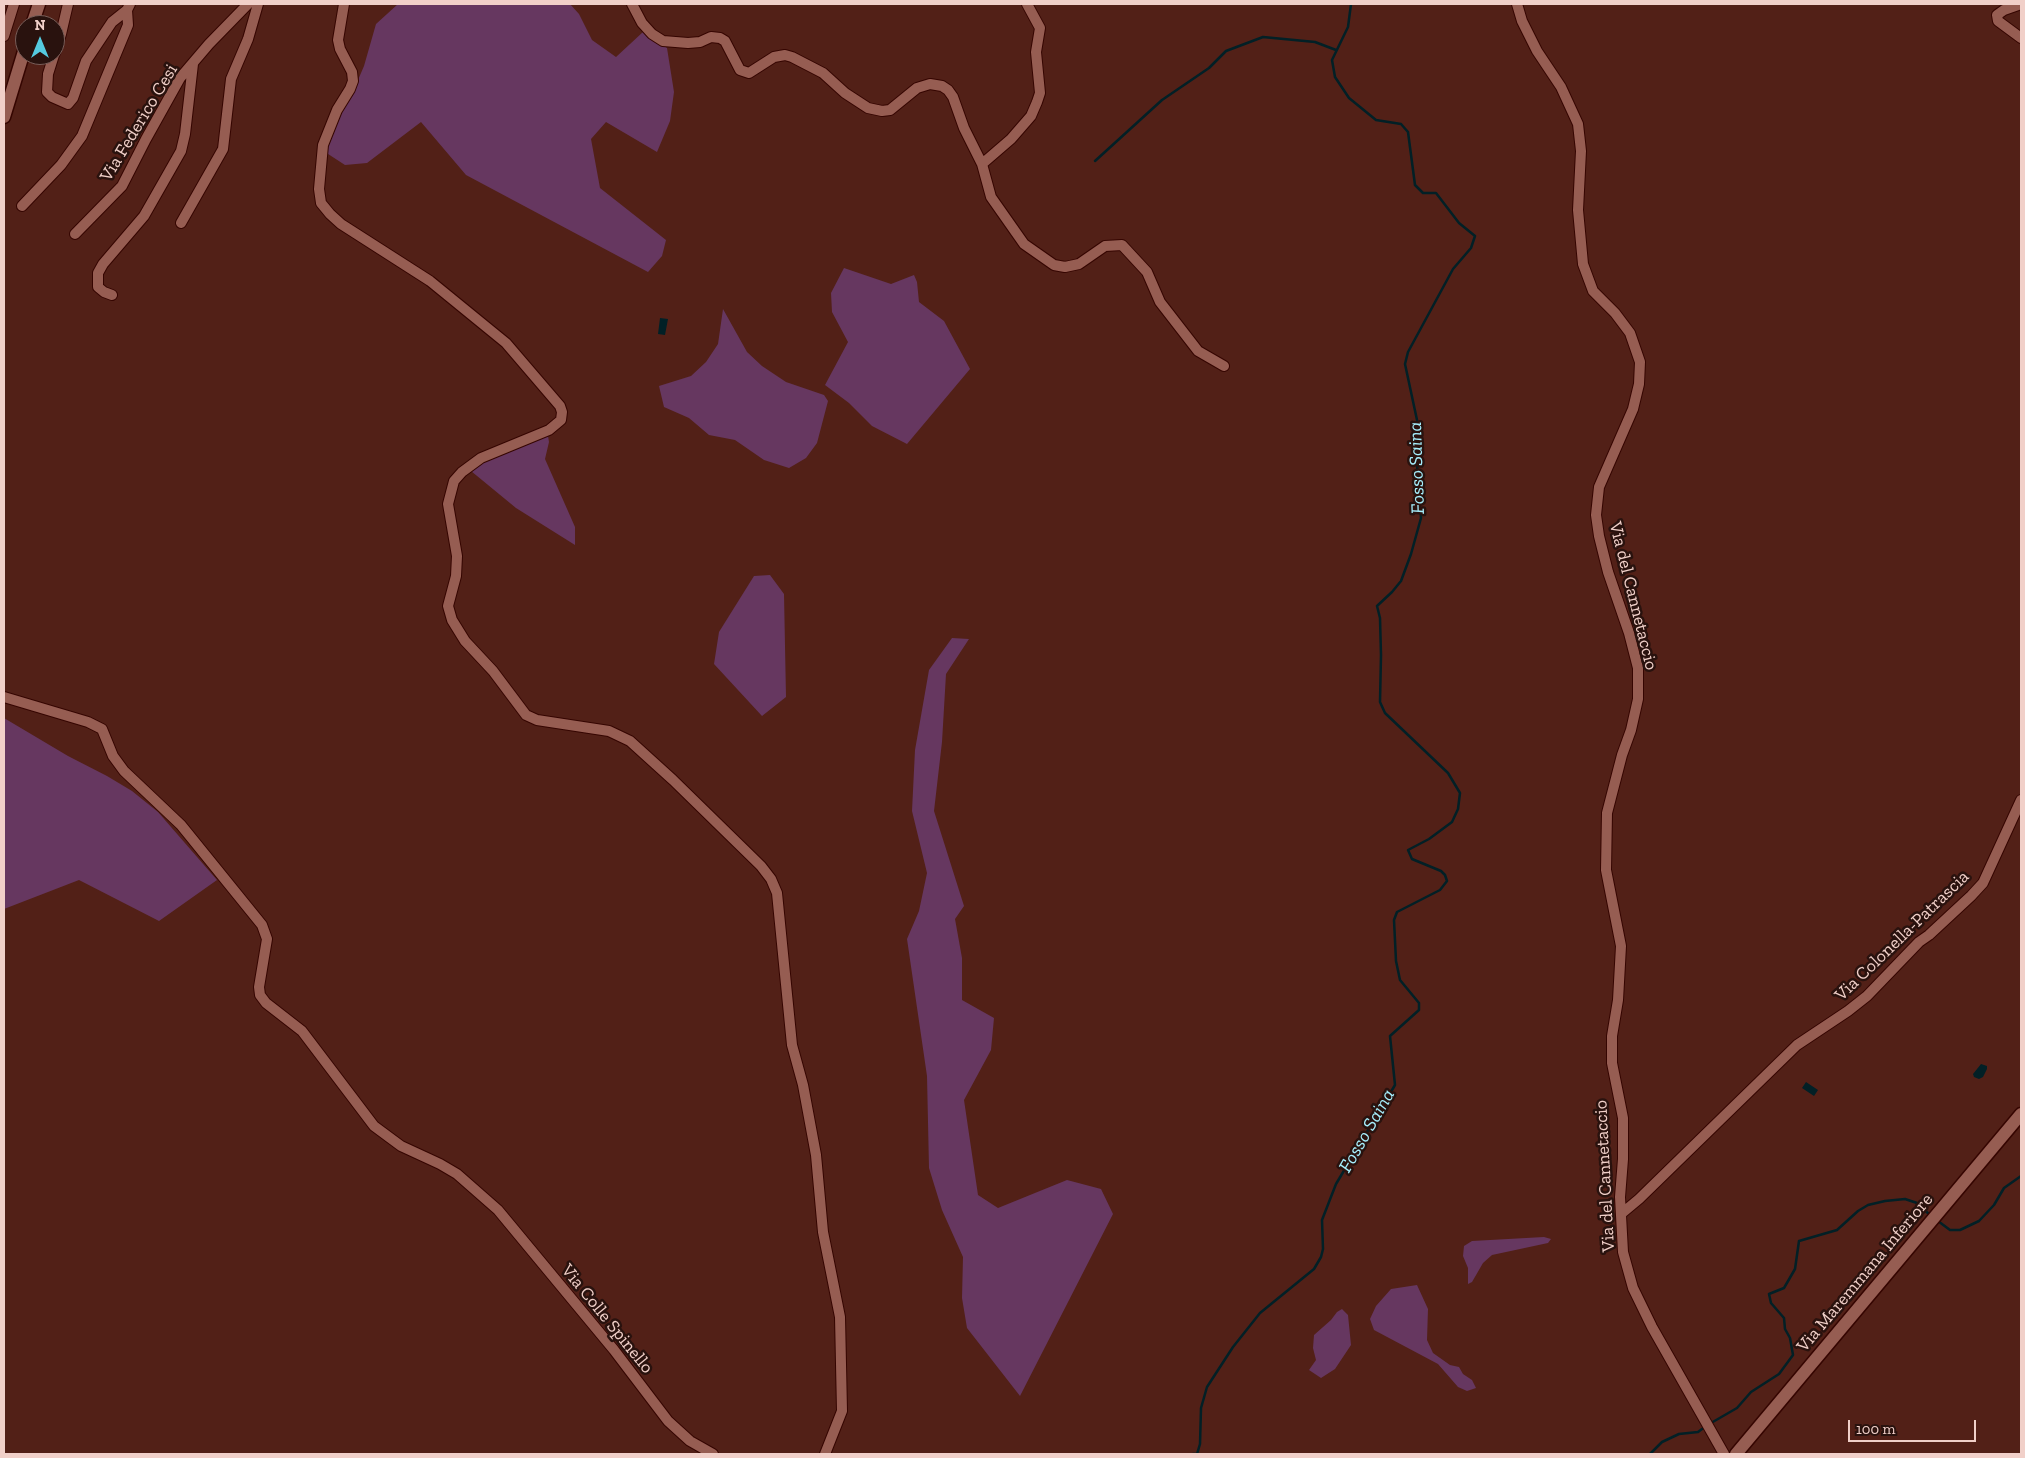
<!DOCTYPE html>
<html>
<head>
<meta charset="utf-8">
<style>
	body { margin:0 }
	#map { position:relative; width:2025px; height:1458px; overflow:hidden; background:#522017; font-family:"Zilla Slab",serif }
	canvas { display:block }
	.frame { position:absolute; inset:0; border:5px solid #f1d0c9; pointer-events:none }
	.north { position:absolute; left:15px; top:15px; width:50px; height:50px; box-sizing:border-box; background:#29120e; border:1px solid #795e59; border-radius:50%; rotate:0deg; font-size:14px; font-weight:700; line-height:20px; text-align:center; color:#f1d0c9 }
	.north::after { content:''; display:block; margin:auto; width:18px; height:22px; background:#55cadf; clip-path:polygon(50% 0,100% 100%,50% 72%,0 100%) }
	.scale { position:absolute; left:1848px; top:1420px; width:128px; height:22px; box-sizing:border-box; border:2px solid #f1d0c9; border-top:0; padding-left:6px; font-size:15px; line-height:18px; white-space:nowrap; color:#f1d0c9; -webkit-text-stroke:4px #29120e; paint-order:stroke }
</style>
</head>
<body>
<div id="map">
<canvas width="2025" height="1458"></canvas>
<div class="frame"></div>
<div class="north">N</div>
<div class="scale">100 m</div>
</div>
<script>
const g = document.querySelector('canvas').getContext('2d');
g.lineJoin = 'round';
function fill(path, color) { g.fillStyle = color; g.fill(path, 'evenodd'); }
const shape = rows => new Path2D(rows.map(r => 'M' + r).join(''));
function strokePath(path, color, width, dash) { g.strokeStyle = color; g.lineWidth = width; g.lineCap = dash ? 'butt' : 'round'; g.setLineDash(dash || []); g.stroke(path); }
function drawText(font, color, halo, rows, align = 'center') {
  g.font = font + ' "Zilla Slab",serif'; g.lineWidth = 5; g.setLineDash([]); g.textBaseline = 'middle'; g.strokeStyle = halo; g.fillStyle = color; for (const [text, x, y, turn = 0] of rows) {
    g.save(); g.translate(x, y); g.rotate((+turn || 0) * Math.PI / 180); g.textAlign = isNaN(turn) ? turn : align; if (halo) g.strokeText(text, 0, 0); g.fillText(text, 0, 0); g.restore();
  }
}
const green = shape([
	[398,4,570,4,579,14,592,40,616,57,643,32,667,48,674,92,670,121,657,152,606,122,591,139,600,188,666,240,662,256,648,272,466,175,421,122,367,163,345,165,325,152,336,120,352,94,364,66,376,24],
	[844,268,891,284,914,275,917,282,919,302,944,321,970,369,907,444,872,426,849,403,825,385,848,342,832,312,831,293],
	[723,309,747,352,762,366,786,382,824,395,828,401,817,443,806,458,789,468,764,460,735,440,709,435,689,418,664,407,659,386,691,376,706,362,718,344],
	[548,436,549,442,545,459,575,527,575,545,516,508,471,471,497,454],
	[770,575,784,594,786,697,762,716,714,664,719,632,754,576],
	[952,638,969,639,946,674,942,742,934,811,964,906,955,919,962,958,962,1000,994,1018,991,1050,964,1100,978,1195,998,1208,1067,1180,1101,1189,1113,1214,1020,1396,967,1328,962,1298,963,1257,942,1210,929,1168,927,1076,907,939,919,911,927,873,912,811,915,750,929,670],
	[4,718,68,756,107,776,132,791,158,812,217,880,159,921,79,880,4,909],
	[1544,1237,1551,1239,1548,1243,1492,1255,1483,1263,1472,1282,1468,1284,1468,1268,1463,1256,1464,1246,1472,1241],
	[1417,1285,1428,1309,1427,1340,1433,1353,1450,1365,1459,1367,1463,1374,1472,1380,1476,1388,1467,1391,1458,1387,1438,1364,1374,1330,1370,1319,1376,1306,1391,1289],
	[1342,1309,1348,1315,1351,1345,1335,1369,1321,1378,1309,1370,1316,1360,1313,1348,1314,1335,1331,1320,1337,1312]
]);
const water = shape([
	[660,318,668,319,665,335,658,334],
	[1981,1064,1987,1066,1987,1069,1983,1077,1979,1079,1974,1077,1973,1074],
	[1806,1082,1818,1090,1814,1096,1802,1088]
]);
const stream = shape([
	[1095,161,1162,100,1209,68,1226,51,1263,37,1315,42,1336,50],
	[1938,1221,1950,1230,1960,1230,1979,1221,1994,1205,2004,1188,2021,1176],
	[1711,1423,1737,1408,1751,1392,1779,1374,1793,1355,1790,1338,1785,1329,1784,1318,1771,1303,1769,1294,1784,1288,1795,1269,1799,1241,1837,1230,1858,1211,1868,1205,1885,1201,1905,1199,1917,1203,1931,1216],
	[1193,1454,1197,1454,1200,1444,1201,1408,1207,1387,1233,1347,1260,1313,1314,1269,1321,1257,1323,1249,1322,1220,1336,1184,1395,1085,1390,1036,1419,1010,1419,1003,1400,980,1396,961,1394,920,1397,912,1440,890,1447,881,1445,875,1441,871,1412,859,1408,850,1429,839,1452,822,1458,809,1460,793,1448,773,1385,713,1380,702,1381,655,1380,618,1377,606,1392,592,1401,581,1411,554,1421,518,1417,476,1418,446,1417,420,1405,364,1408,352,1453,269,1471,248,1475,236,1459,223,1436,193,1423,193,1415,185,1408,132,1401,124,1376,120,1349,98,1335,77,1332,60,1348,27,1351,4],
	[1650,1454,1662,1442,1679,1434,1698,1432,1706,1426]
]);
const street = shape([
	[344,4,338,40,340,49,352,72,353,81,350,89,337,110,323,145,319,189,321,203,330,214,341,224,430,281,506,343,560,406,562,412,561,420,549,430,481,458,462,472,454,481,448,504,457,556,456,576,448,606,452,620,465,641,493,671,526,715,537,720,609,731,630,741,673,780,761,866,771,879,777,893,792,1045,803,1085,816,1155,823,1232,840,1317,842,1411,825,1454],
	[632,4,642,23,652,34,663,41,688,43,700,42,711,37,720,38,725,41,740,70,749,73,774,57,785,55,792,57,823,73,845,93,868,108,882,111,890,110,917,88,930,84,942,86,948,90,953,97,964,128,982,164,991,197,1024,244,1054,265,1065,267,1079,264,1105,246,1122,245,1147,272,1160,302,1198,351,1224,366],
	[1517,4,1522,21,1537,51,1561,87,1578,124,1581,151,1578,210,1583,264,1593,291,1615,313,1630,333,1640,362,1639,384,1633,409,1599,487,1596,515,1599,536,1608,572,1629,633,1638,668,1638,699,1631,730,1622,755,1607,813,1606,870,1621,946,1618,1000,1612,1036,1612,1063,1623,1118,1623,1159,1620,1197,1623,1252,1633,1288,1652,1327,1724,1454],
	[2021,4,2004,10,1997,15,1998,21,2021,38],
	[4,36,14,4],
	[55,53,61,34,68,4],
	[54,55,48,74,47,92,52,97,68,104,73,98,86,61,112,22,127,10],
	[982,164,1011,139,1031,116,1037,102,1040,93,1036,52,1040,28,1027,4],
	[22,206,61,165,82,136,128,25,127,10,130,4],
	[181,223,223,149,231,79,248,39,258,4],
	[75,234,122,186,146,139,180,78,209,44,248,4],
	[112,295,104,292,98,287,98,273,103,264,144,216,181,151,185,134,193,64],
	[4,697,88,722,102,729,113,756,124,771,181,825,262,925,267,939,259,987,260,995,266,1003,302,1031,374,1126,401,1146,440,1164,457,1174,498,1210,614,1350,668,1421,690,1441,713,1454],
	[1621,1214,1639,1199,1797,1045,1848,1011,1867,996,1919,942,1929,935,1971,896,1983,883,2021,800]
]);
const secondary = shape([
	[32,25,39,4],
	[4,117,25,48],
	[1736,1454,2021,1114]
]);
const streetNames = [
	["Via Federico Cesi",139,123,-59],
	["Via del Cannetaccio",1633,596,76],
	["Via Colonella-Patrascia",1902,936,-44],
	["Via del Cannetaccio",1605,1176,-93],
	["Via Maremmana Inferiore",1865,1273,-50],
	["Via Colle Spinello",607,1319,51]
];
const waterNames = [
	["Fosso Saina",1417,468,-92],
	["Fosso Saina",1367,1131,-60]
];
fill(green, '#663760');
fill(water, '#022026');
strokePath(stream, '#022026', 2.5);
strokePath(street, '#350501', 12);
strokePath(secondary, '#350501', 15);
strokePath(street, '#965d52', 10);
strokePath(secondary, '#965d52', 12);
drawText('18px', '#f1d0c9', '#29120e', streetNames);
drawText('italic 19px', '#a6eefc', '#29120e', waterNames);
</script>
</body>
</html>
